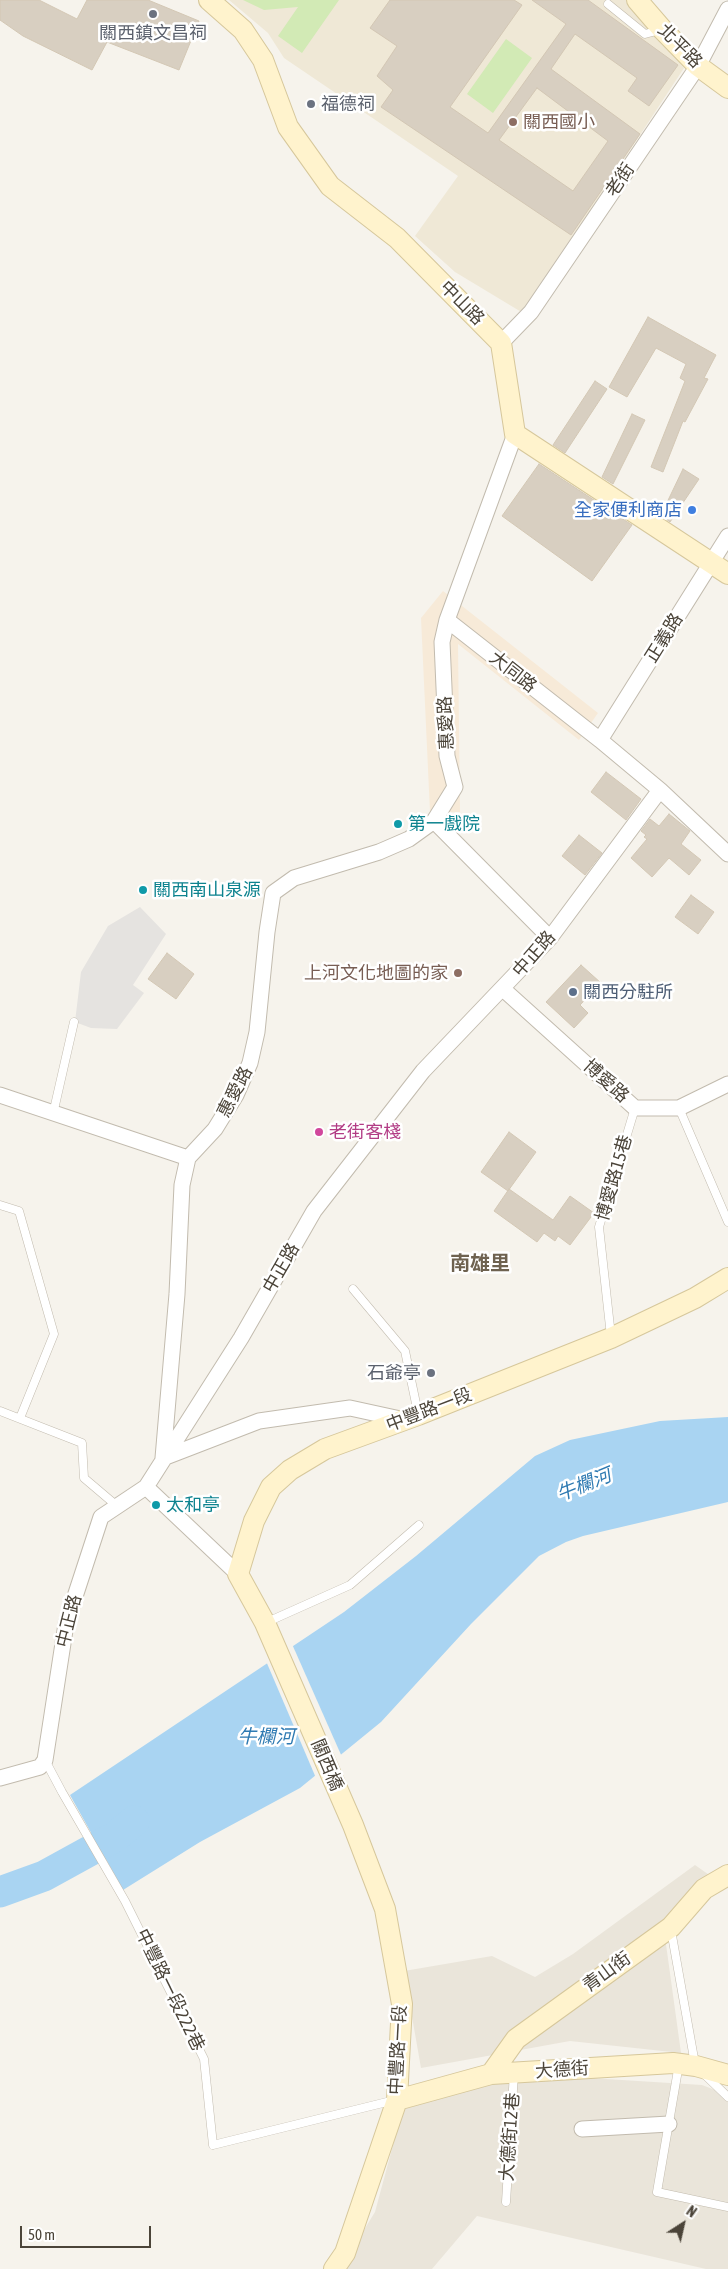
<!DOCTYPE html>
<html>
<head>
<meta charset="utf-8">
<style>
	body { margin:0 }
	#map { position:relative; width:728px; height:2269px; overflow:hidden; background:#f6f3ec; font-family:"Asap Condensed",sans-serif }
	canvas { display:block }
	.north { position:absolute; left:658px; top:2199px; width:50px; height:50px; -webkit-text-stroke:4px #fff; paint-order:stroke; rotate:35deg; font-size:14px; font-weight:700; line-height:20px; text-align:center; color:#4b4439 }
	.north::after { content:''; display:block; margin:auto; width:18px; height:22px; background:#4b4439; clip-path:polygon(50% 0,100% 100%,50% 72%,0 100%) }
	.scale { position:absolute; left:20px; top:2226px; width:131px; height:22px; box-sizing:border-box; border:2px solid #4b4439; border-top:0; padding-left:6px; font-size:15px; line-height:18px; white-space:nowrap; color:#4b4439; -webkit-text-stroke:4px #fff; paint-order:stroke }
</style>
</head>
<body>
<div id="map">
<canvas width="728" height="2269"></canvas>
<div class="north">N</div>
<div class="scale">50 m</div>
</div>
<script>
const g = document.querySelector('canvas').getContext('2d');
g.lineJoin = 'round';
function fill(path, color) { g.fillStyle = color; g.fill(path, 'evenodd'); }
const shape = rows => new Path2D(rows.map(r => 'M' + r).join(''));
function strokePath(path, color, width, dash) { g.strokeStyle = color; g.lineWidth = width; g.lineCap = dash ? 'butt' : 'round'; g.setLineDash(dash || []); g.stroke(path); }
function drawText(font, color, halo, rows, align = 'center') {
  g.font = font + ' "Asap Condensed","Noto Sans TC",sans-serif'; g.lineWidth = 5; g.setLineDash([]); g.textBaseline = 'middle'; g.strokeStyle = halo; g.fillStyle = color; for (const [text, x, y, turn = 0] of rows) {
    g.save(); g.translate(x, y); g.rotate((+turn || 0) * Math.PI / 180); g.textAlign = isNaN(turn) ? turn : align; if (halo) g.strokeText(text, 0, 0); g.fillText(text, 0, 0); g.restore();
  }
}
const residential = shape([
	[695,1865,715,1879,665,1937,681,2053,570,2041,421,2068,404,1971,492,1956,535,1977,573,1954],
	[526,2074,702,2085,728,2095,728,2269,706,2269,477,2216,432,2269,340,2269,375,2212,406,2097]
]);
const commercial = shape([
	[443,591,598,713,579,740,458,644,460,812,430,812,421,618]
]);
const education = shape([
	[229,0,628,0,684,68,523,313,455,272,415,236,458,176,284,58,268,33]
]);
const green = shape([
	[243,0,339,0,302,53,278,36,298,7,264,10],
	[506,39,532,58,493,113,467,94]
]);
const parking = shape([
	[140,907,166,934,133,985,144,993,117,1029,91,1028,75,1022,81,972,108,926]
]);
const water = shape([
	[728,1417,728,1502,583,1536,566,1542,539,1556,471,1624,381,1722,300,1788,200,1842,123,1890,70,1795,344,1612,416,1556,535,1456,570,1440,660,1421]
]);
const pier = shape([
	[292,1644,342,1757,316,1778,266,1661]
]);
const river = shape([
	[0,1892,44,1876,115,1837,134,1821]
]);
const building = shape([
	[0,0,39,0,77,19,87,0,148,0,199,21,179,70,107,42,92,70,23,36,0,20,0,0],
	[390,0,514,0,522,5,450,107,488,133,566,24,532,0,588,0,678,65,649,106,628,91,637,78,575,34,551,69,640,134,571,235,381,107,393,90,377,76,397,46,370,28,390,0],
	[537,88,608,141,573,191,499,140,537,88],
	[648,317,716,355,704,378,708,379,685,422,683,421,663,472,651,467,685,381,680,378,686,364,656,348,627,397,609,387,648,317],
	[595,381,607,389,565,453,553,445,595,381],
	[632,414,645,420,613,484,602,477,632,414],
	[539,464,632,525,592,581,502,516,539,464],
	[683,469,699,479,670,522,661,515,683,469],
	[606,772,641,799,626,820,591,792,606,772],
	[669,814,690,831,681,844,701,860,689,875,669,858,652,877,631,858,647,839,644,837,646,835,641,831,650,819,659,826,669,814],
	[579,835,602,853,585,875,562,856,579,835],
	[691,895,714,912,698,934,675,917,691,895],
	[167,953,194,974,176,999,148,979,167,953],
	[581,965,601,983,580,1005,588,1013,574,1028,546,1002,581,965],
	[509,1132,536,1152,508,1191,481,1172,509,1132],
	[509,1189,553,1220,570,1196,594,1213,570,1245,558,1236,555,1241,544,1233,537,1242,494,1211,509,1189]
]);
const lane = shape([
	[608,4,645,34,660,30],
	[679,1108,728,1222],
	[53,1114,74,1022],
	[0,1205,19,1211,54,1334,20,1418],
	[353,1289,405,1351,418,1413],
	[611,1336,599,1227,635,1108],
	[0,1411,82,1443,84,1478,117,1506],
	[265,1623,350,1585,419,1525],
	[45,1760,62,1792,125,1901,204,2059,213,2145,395,2100],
	[671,1930,695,2064],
	[679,2064,657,2192,728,2207],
	[704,2074,728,2097],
	[506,2202,514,2073]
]);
const street = shape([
	[501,343,531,312,698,66,728,9],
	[447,620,600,740,660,790,728,854],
	[600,740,728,536],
	[434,821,455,787,447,756,442,642,447,620,515,434],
	[503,989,635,1108,679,1108,728,1084],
	[0,1095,188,1158],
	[405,1420,350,1408,259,1421,163,1458,177,1294,182,1185,188,1158,215,1129,236,1095,250,1063,257,1032,267,932,273,893,294,878,379,852,409,839,434,821,550,938],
	[146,1487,238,1574],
	[0,1778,40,1767,45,1760,66,1624,101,1517,146,1487,241,1338,314,1211,423,1071,550,938,660,790],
	[582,2129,669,2124]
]);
const secondary = shape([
	[209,0,243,30,263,60,288,127,330,186,397,238,501,343,515,434,728,574],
	[637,0,662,29,698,66,728,88],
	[491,2074,516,2039,671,1927,704,1889,728,1875],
	[397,2100,491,2074,673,2063,696,2066,728,2075],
	[334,2269,345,2253,397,2100,402,2004,385,1909,353,1825,265,1623,238,1574,254,1521,271,1487,290,1470,325,1449,418,1415,611,1338,695,1298,728,1278]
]);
const markers = [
	[153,14,5,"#6b7280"],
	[311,104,5,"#6b7280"],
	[513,122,5,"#8d6e63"],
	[692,510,5,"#3f7fe0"],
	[398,824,5,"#0f9aa8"],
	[143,890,5,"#0f9aa8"],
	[458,973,5,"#8d6e63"],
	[573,992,5,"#5c6f8a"],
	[319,1132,5,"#d1479c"],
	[431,1373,5,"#6b7280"],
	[156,1505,5,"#0f9aa8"]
];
const worshipNames = [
	["關西鎮文昌祠",153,33],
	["福德祠",321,104,"left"],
	["石爺亭",421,1373,"right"]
];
const streetNames = [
	["北平路",680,46,45],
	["老街",620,180,-56],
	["中山路",462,303,45],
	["正義路",664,638,-58],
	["大同路",513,672,38],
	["惠愛路",446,723,-93],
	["中正路",534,954,-49],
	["博愛路",606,1081,42],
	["惠愛路",235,1092,-63],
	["博愛路15巷",614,1178,-74],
	["中正路",281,1268,-60],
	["中豐路一段",429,1410,-21],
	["中正路",69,1621,-76],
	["關西橋",327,1765,67],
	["青山街",607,1972,-36],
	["中豐路一段222巷",170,1990,64],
	["中豐路一段",398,2050,-87],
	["大德街",562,2070,-4],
	["大德街12巷",510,2137,-86]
];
const educationNames = [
	["關西國小",523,122],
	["上河文化地圖的家",448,973,"right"]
];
const shopNames = [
	["全家便利商店",682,510]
];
const cultureNames = [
	["第一戲院",408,824],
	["關西南山泉源",153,890],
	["太和亭",166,1505]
];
const serviceNames = [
	["關西分駐所",583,992]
];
const hotelNames = [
	["老街客棧",329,1132]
];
const waterNames = [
	["牛欄河",584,1485,-22],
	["牛欄河",266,1737]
];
const quarterNames = [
	["南雄里",480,1264]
];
fill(residential, '#eae5da');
fill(commercial, '#f7ead8');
fill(education, '#efe8d6');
fill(green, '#d2eab5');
fill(parking, '#e5e3e0');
fill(water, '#a9d4f2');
fill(pier, '#f6f3ec');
strokePath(river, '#a9d4f2', 31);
fill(building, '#d8cfc1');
strokePath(building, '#d3c7b4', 1);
strokePath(lane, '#c2bbae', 9);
strokePath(street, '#c2bbae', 17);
strokePath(secondary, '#d6c79b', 22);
strokePath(lane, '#fff', 8);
strokePath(street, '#fff', 15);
strokePath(secondary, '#fff3cd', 20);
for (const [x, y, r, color] of markers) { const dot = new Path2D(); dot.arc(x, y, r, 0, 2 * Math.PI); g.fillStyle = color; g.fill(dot); strokePath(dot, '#fff', 2); }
drawText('18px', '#5b616d', '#fff', worshipNames);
drawText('18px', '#4b4439', '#fff', streetNames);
drawText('18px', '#785e54', '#fff', educationNames, 'left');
drawText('18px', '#366cbe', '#fff', shopNames, 'right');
drawText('18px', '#0d838f', '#fff', cultureNames, 'left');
drawText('18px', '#4e5e75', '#fff', serviceNames, 'left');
drawText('18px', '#b23c85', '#fff', hotelNames, 'left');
drawText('italic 19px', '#2e7ab2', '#fff', waterNames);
drawText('bold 20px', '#6e6250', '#fff', quarterNames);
</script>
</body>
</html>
